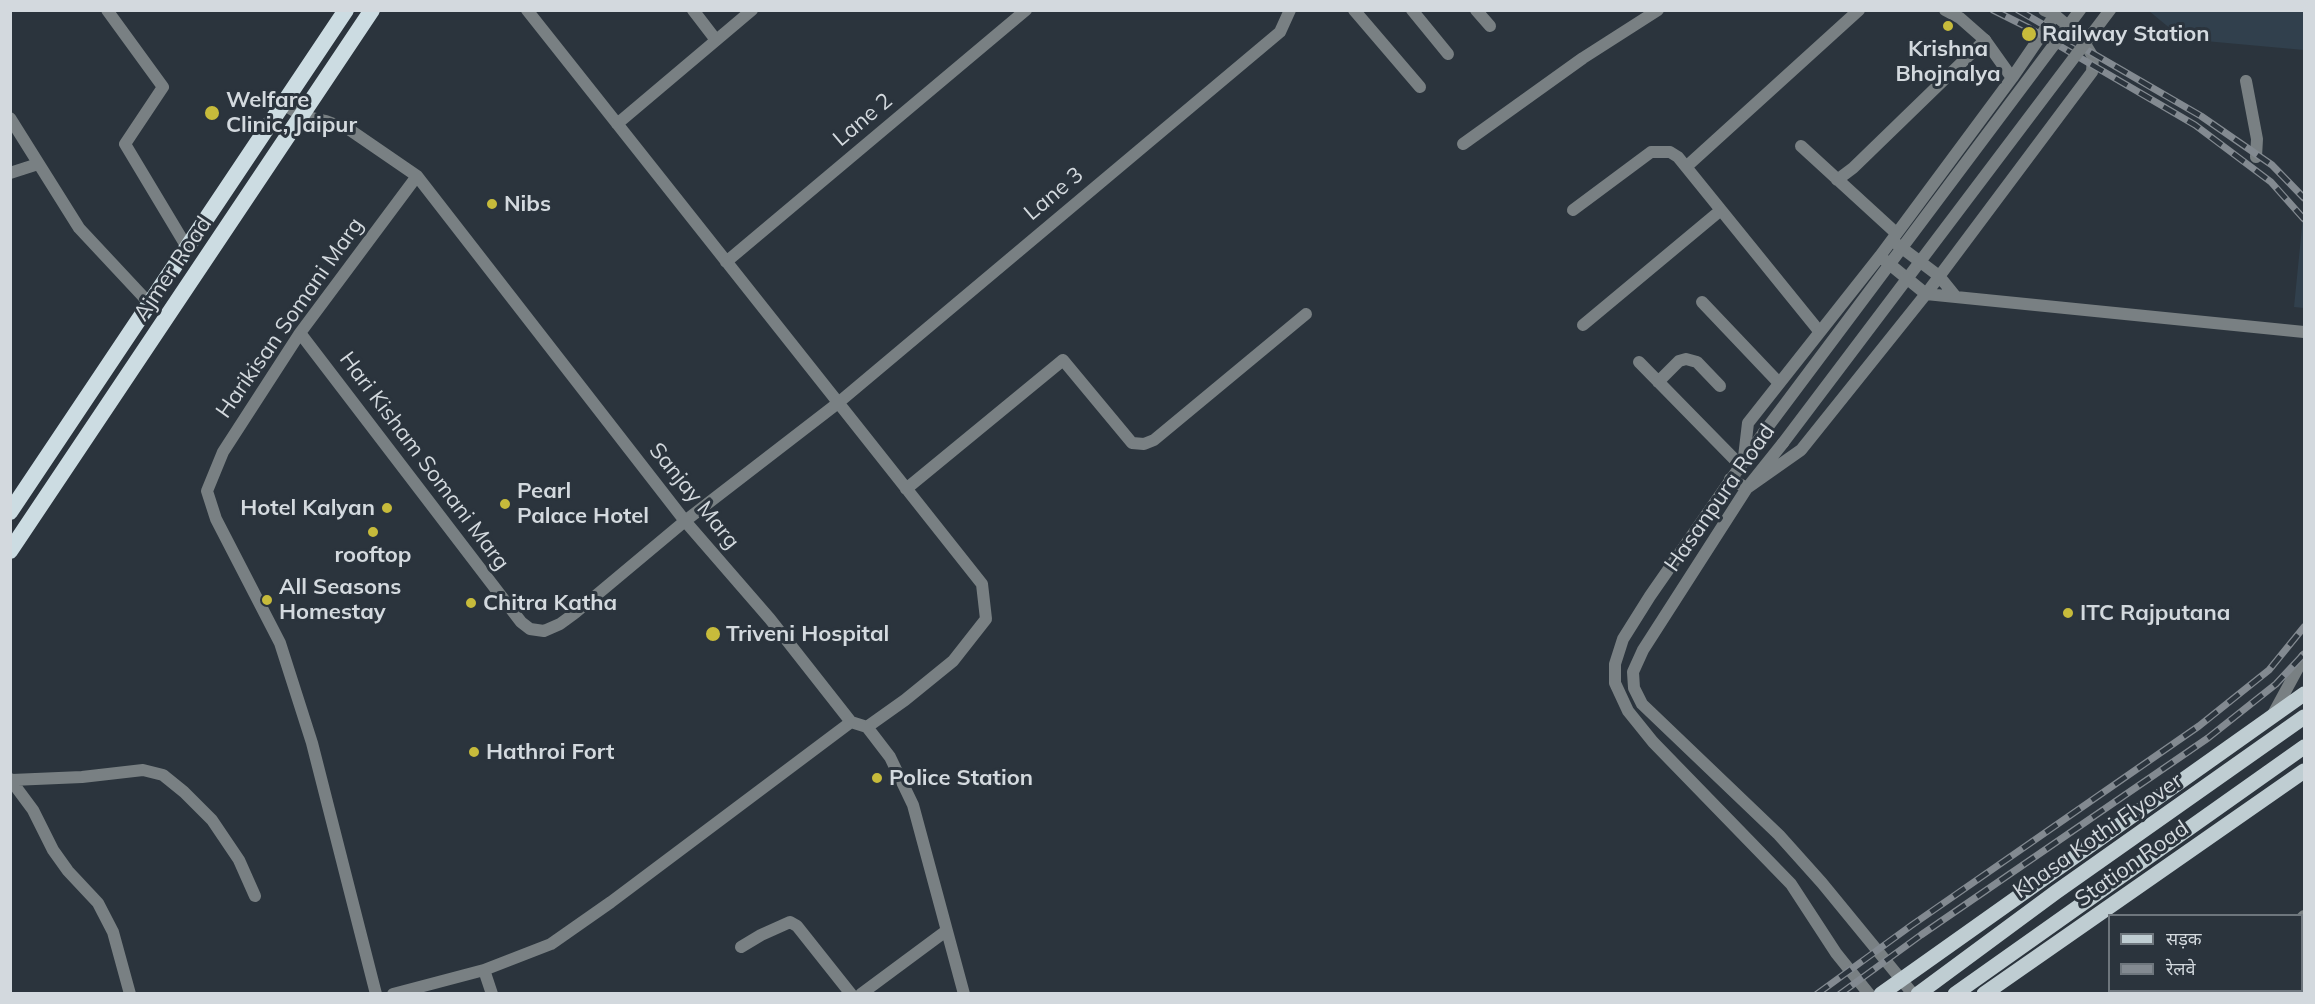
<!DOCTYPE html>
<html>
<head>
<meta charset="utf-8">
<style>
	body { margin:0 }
	#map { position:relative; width:2315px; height:1004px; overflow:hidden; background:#2b343d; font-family:Mulish,"Noto Sans Devanagari",sans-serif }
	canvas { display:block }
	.frame { position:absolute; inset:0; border:12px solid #d3d9de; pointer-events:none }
	.legend { position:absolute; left:2108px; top:914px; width:195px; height:78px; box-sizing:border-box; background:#2b343d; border:2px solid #6e767d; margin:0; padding:8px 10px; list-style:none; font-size:18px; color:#d3d9de }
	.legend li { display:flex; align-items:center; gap:12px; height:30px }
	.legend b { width:30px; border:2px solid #6e767d }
</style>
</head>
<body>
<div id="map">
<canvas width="2315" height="1004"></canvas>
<div class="frame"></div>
<ul class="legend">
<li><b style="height:8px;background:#bfcdd2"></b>सड़क</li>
<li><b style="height:8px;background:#838a91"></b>रेलवे</li>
</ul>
</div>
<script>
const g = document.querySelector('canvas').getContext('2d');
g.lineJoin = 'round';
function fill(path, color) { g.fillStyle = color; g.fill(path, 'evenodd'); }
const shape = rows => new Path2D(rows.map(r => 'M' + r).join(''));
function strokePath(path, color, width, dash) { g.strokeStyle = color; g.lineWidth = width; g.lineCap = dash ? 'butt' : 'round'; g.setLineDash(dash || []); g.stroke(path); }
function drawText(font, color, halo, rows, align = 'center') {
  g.font = font + ' Mulish,sans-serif'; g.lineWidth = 6; g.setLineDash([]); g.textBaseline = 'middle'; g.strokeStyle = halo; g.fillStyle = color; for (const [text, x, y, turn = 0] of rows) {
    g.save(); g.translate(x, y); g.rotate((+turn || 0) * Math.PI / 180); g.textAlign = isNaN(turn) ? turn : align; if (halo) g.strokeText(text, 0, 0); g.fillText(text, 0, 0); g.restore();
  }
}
const built = shape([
	[2149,11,2304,11,2304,50,2183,39],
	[2304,207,2304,308,2294,307]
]);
const minor = shape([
	[107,10,163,87,125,144,188,249],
	[527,10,982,584,986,619,953,661,905,700,867,727],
	[693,10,716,40],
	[1354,10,1420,87],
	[1412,10,1448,54],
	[1476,10,1490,26],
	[2246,81,2257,139,2256,157],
	[283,104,303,116,326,121,350,130,417,176,685,521,770,619,851,722,867,727,890,757,913,805,964,994],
	[10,118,79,228,150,304],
	[617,124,752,10],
	[1463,144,1583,58,1658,10],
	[1801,146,1896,233],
	[1686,167,1859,10],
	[10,173,38,164],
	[1837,180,1853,168,1985,40],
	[1573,210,1651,152,1670,152,1678,157,1819,331],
	[726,262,1026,10],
	[1702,302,1779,383],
	[1583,325,1721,210],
	[300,333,521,622,530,629,544,631,560,624,575,613,685,521,838,403,1280,32,1290,10],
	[1639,362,1740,465],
	[1658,382,1679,361,1686,359,1697,362,1720,386],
	[906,489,1063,360,1132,443,1144,444,1154,440,1306,314],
	[2272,716,2304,657],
	[10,779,33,810,53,850,68,871,98,903,113,932,130,994],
	[12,780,82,777,143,770,163,775,184,792,212,820,239,860,255,896],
	[2302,918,2304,916],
	[741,947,761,935,790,922,797,926,851,994],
	[2302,960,2304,964],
	[484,970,492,994],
	[376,994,312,743,280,643,216,519,207,491,223,452,300,333,417,176],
	[393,994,484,970,551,944,611,902,851,722],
	[861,994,946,931],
	[2193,994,2198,990]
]);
const tertiary = shape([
	[1945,10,1960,18,1985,40,2012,78],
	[1894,242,1939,276,1956,297],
	[1882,258,1926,294,2304,332],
	[1764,432,1650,596,1623,639,1615,664,1615,683,1628,711,1653,742,1791,884,1836,953,1869,994],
	[1783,443,1747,488,1643,650,1633,672,1634,688,1642,704,1779,835,1822,883,1913,994],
	[1744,457,1748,423,1880,256,2012,78,2055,15],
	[1730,479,1747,488,1801,450,1926,294,2092,72,2093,57,2081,37,2055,15,2044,10]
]);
const primary = shape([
	[1881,994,2304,694],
	[1918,994,2056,892,2304,717],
	[1955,994,2304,747],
	[1984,994,2304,771]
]);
const trunk = shape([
	[10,512,346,10],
	[10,551,372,10]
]);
const rail = shape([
	[1993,10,2029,28,2195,125,2271,182,2304,219],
	[2018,10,2201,116,2272,165,2304,198],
	[1817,994,1912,925,2199,726,2269,670,2304,627],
	[1840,994,1921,935,2208,738,2276,684,2304,654]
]);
const tertiaryBridge = shape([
	[1764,432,2080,10],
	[1783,443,2110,10]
]);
const markers = [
	[1948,26,6,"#c7bb3b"],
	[2029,34,8,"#c7bb3b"],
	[212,113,8,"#c7bb3b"],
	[492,204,6,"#c7bb3b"],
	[505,504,6,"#c7bb3b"],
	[387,508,6,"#c7bb3b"],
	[373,532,6,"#c7bb3b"],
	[267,600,6,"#c7bb3b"],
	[471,603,6,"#c7bb3b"],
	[2068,613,6,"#c7bb3b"],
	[713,634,8,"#c7bb3b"],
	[474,752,6,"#c7bb3b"],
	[877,778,6,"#c7bb3b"]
];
const poiNames = [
	["Railway Station",2042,34],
	["Krishna",1948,49,"center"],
	["Bhojnalya",1948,74,"center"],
	["Welfare",226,100],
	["Clinic, Jaipur",226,125],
	["Nibs",504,204],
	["Pearl",517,491],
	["Palace Hotel",517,516],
	["Hotel Kalyan",375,508,"right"],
	["rooftop",373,555,"center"],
	["All Seasons",279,587],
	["Homestay",279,612],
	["Chitra Katha",483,603],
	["ITC Rajputana",2080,613],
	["Triveni Hospital",726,634],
	["Hathroi Fort",486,752],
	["Police Station",889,778]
];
const streetNames = [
	["Lane 2",863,120,-40],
	["Lane 3",1054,194,-40],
	["Ajmer Road",173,269,-56],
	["Harikisan Somani Marg",290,318,-55],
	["Hari Kisham Somani Marg",424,461,53],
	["Sanjay Marg",694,496,51],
	["Hasanpura Road",1720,498,-55],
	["Khasa Kothi Flyover",2098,836,-35],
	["Station Road",2132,864,-35]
];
fill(built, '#31404d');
strokePath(minor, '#798083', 12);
strokePath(tertiary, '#798083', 12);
strokePath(primary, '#bfcdd2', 15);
strokePath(trunk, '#ccdce2', 16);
strokePath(rail, '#838a91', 7);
strokePath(rail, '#2b343d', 4.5, [14]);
strokePath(tertiaryBridge, '#798083', 12);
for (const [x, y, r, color] of markers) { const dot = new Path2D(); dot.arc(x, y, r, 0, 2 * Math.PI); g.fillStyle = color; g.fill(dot); strokePath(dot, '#2b343d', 2); }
drawText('bold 22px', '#d3d9de', '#2b343d', poiNames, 'left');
drawText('22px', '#d3d9de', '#2b343d', streetNames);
</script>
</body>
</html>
